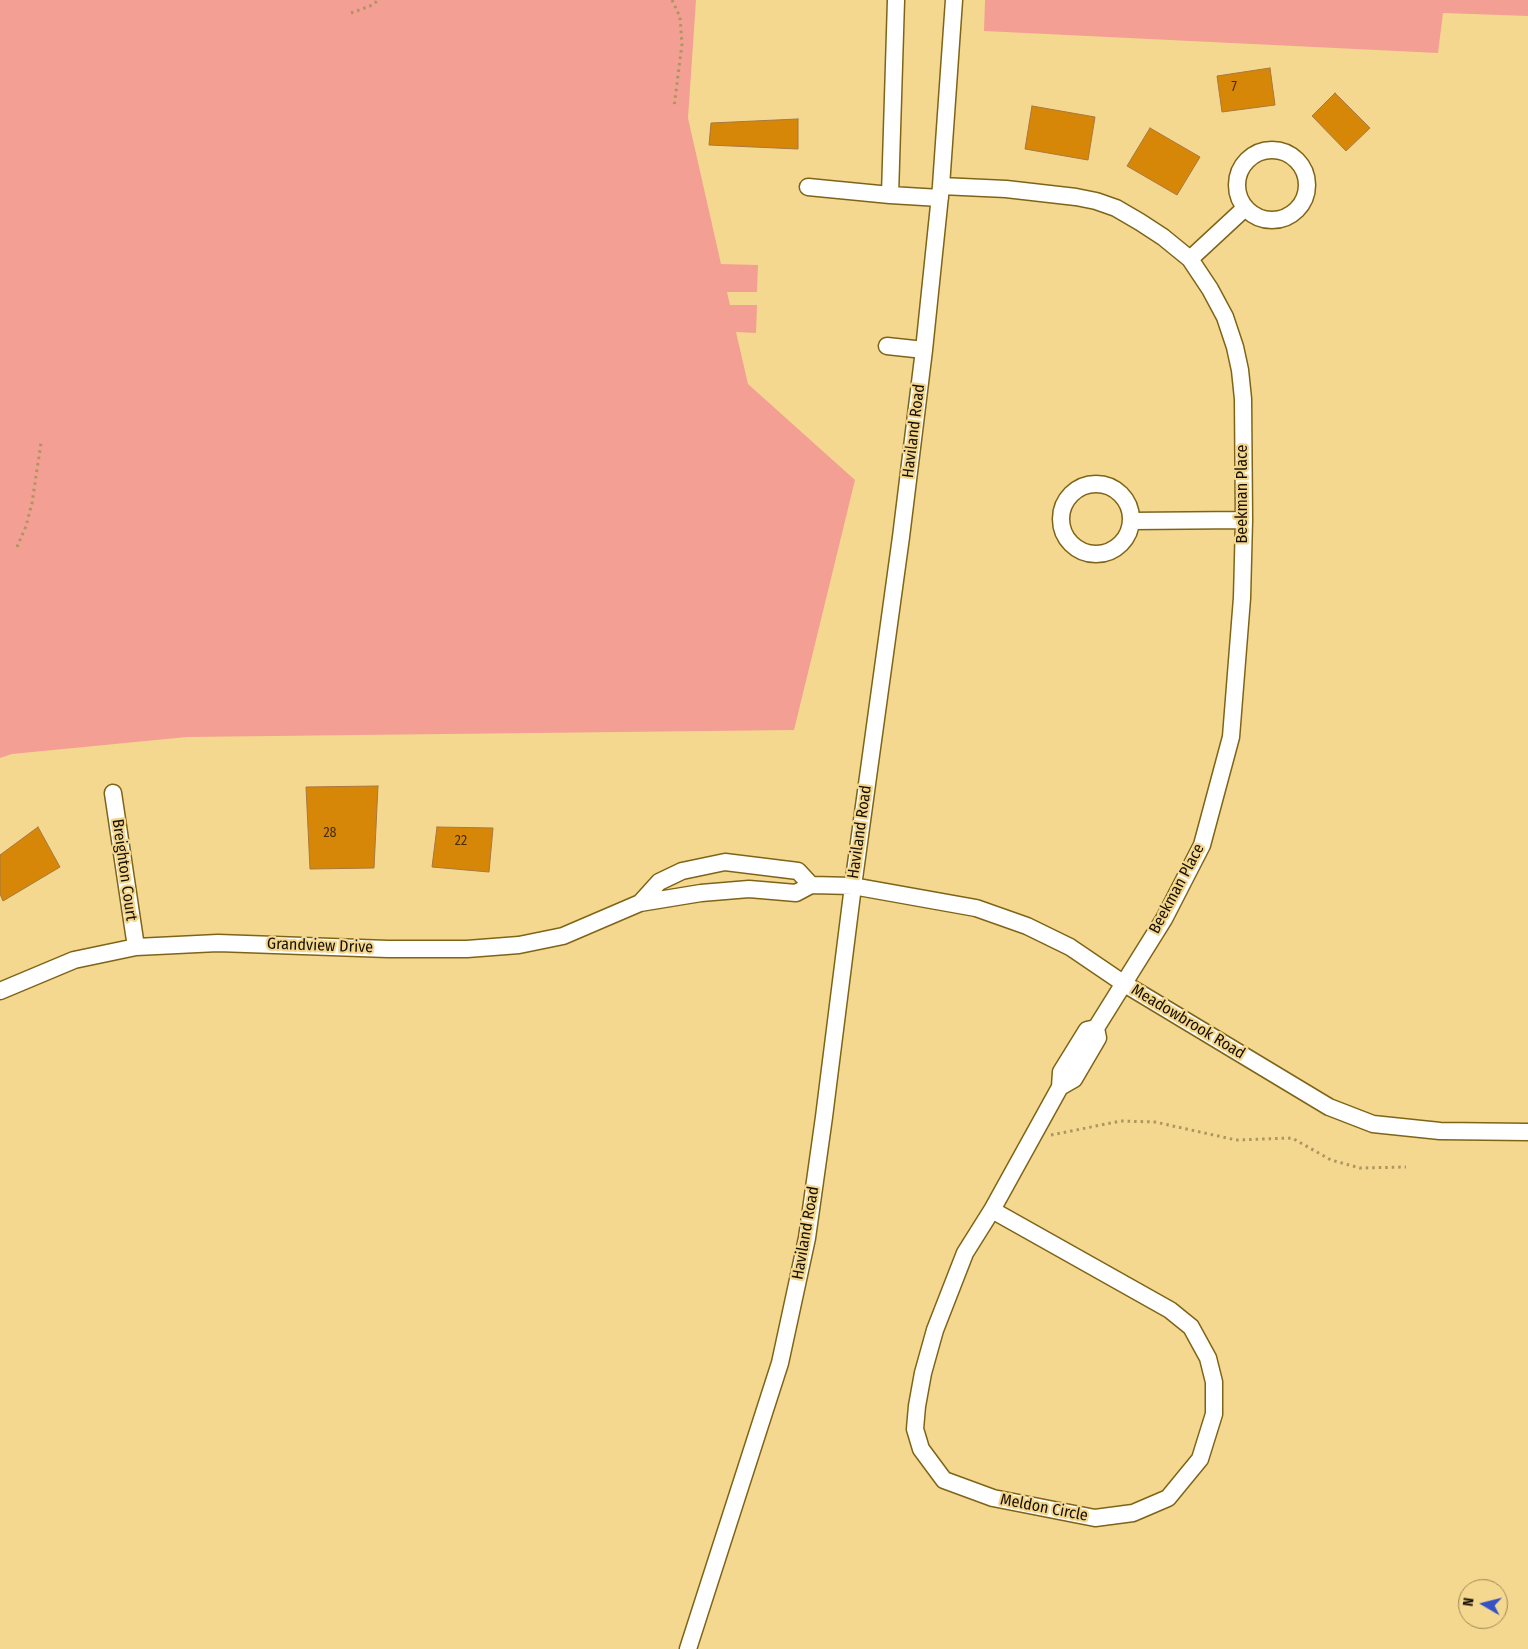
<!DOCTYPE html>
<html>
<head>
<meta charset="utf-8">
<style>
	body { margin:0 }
	#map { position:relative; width:1528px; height:1649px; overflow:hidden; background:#f5d890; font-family:"Fira Sans Condensed",sans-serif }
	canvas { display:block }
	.north { position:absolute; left:1458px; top:1579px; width:50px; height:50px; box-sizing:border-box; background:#f5d890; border:1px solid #9c8856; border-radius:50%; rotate:278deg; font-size:14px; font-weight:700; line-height:20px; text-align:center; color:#170f00 }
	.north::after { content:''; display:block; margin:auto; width:18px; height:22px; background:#3652c4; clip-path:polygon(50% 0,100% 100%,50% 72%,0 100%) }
</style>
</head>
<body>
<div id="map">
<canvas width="1528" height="1649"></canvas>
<div class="north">N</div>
</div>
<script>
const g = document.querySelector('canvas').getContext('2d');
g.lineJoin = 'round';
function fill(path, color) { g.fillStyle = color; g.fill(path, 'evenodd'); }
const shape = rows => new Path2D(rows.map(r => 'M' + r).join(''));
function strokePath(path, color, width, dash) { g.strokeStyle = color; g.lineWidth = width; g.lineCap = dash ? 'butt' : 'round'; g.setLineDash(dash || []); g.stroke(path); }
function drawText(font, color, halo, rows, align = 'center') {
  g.font = font + ' "Fira Sans Condensed",sans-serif'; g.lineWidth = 4.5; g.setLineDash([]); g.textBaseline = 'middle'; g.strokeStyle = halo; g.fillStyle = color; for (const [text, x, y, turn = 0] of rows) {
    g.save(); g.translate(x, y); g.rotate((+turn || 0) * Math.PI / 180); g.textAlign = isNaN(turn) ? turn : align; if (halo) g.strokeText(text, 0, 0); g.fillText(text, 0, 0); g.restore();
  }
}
const green = shape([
	[0,0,696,0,688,118,721,264,758,265,757,292,727,292,730,305,757,305,756,333,736,332,748,384,855,480,794,730,187,737,12,754,0,758],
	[985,0,1528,0,1528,16,1443,13,1438,53,984,31]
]);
const building = shape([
	[1270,68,1275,105,1222,112,1217,76,1270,68],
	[1335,93,1370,128,1346,151,1312,116,1335,93],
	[1032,106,1095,117,1088,160,1025,149,1032,106],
	[798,119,798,149,709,145,711,123,798,119],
	[1150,128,1200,157,1177,195,1127,166,1150,128],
	[378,786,374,868,310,869,306,787,378,786],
	[38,827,60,867,3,901,0,894,0,855,38,827],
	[437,827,493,828,489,872,432,867,437,827]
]);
const path = shape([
	[672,0,680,17,682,44,674,107],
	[351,13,370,6,379,0],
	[17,547,26,526,32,503,41,443],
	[1051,1135,1121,1121,1155,1122,1236,1140,1292,1138,1331,1160,1360,1168,1406,1167]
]);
const minor = shape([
	[896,0,890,195,940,198],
	'1237 185a35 35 0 1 1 70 0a35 35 0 1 1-70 0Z',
	[941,186,1006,189,1076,197,1096,201,1116,208,1140,222,1163,237,1190,259,1210,289,1225,317,1235,347,1240,370,1243,399,1244,520,1242,598,1231,737,1202,845,1164,919,1096,1028,1098,1038,1074,1079,1060,1087],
	[808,187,890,195],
	[1190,259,1245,208],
	[887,346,924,350],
	'1061 519a35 35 0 1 1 70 0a35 35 0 1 1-70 0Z',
	[1131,521,1244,520],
	[113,793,136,947],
	[811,885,853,886,976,908,1027,926,1070,947,1123,983,1329,1107,1373,1124,1440,1131,1528,1132],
	[640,903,659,882,682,871,725,862,798,871,811,885],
	[0,991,74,960,136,947,218,943,388,949,467,949,519,945,563,936,640,903,701,893,749,889,796,893,811,885],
	[992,1210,1170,1310,1191,1327,1208,1358,1214,1382,1214,1414,1200,1459,1168,1498,1133,1513,1095,1518,993,1498,944,1480,921,1449,915,1429,917,1406,923,1373,935,1330,965,1253,992,1210,1060,1087,1061,1072,1087,1030,1096,1028],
	[688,1649,780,1363,807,1238,824,1117,853,886,901,537,924,350,941,186,954,0]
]);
const numberNames = [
	["7",1234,87],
	["28",330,833],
	["22",461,841]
];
const streetNames = [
	["Haviland Road",914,431,-83],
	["Beekman Place",1243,494,-90],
	["Haviland Road",860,832,-82],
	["Breighton Court",124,870,82],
	["Beekman Place",1177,889,-62],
	["Grandview Drive",320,946,2],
	["Meadowbrook Road",1188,1022,31],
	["Haviland Road",806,1233,-80],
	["Meldon Circle",1044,1508,11]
];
fill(green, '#f49f94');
fill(building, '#d78707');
strokePath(building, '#a8773e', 1);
strokePath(minor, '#7f6418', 19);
strokePath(path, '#ac9660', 3, [2.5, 4]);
strokePath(minor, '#fff', 16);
drawText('14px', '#472d02', null, numberNames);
drawText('16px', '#170f00', '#f5d890', streetNames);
</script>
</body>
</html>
